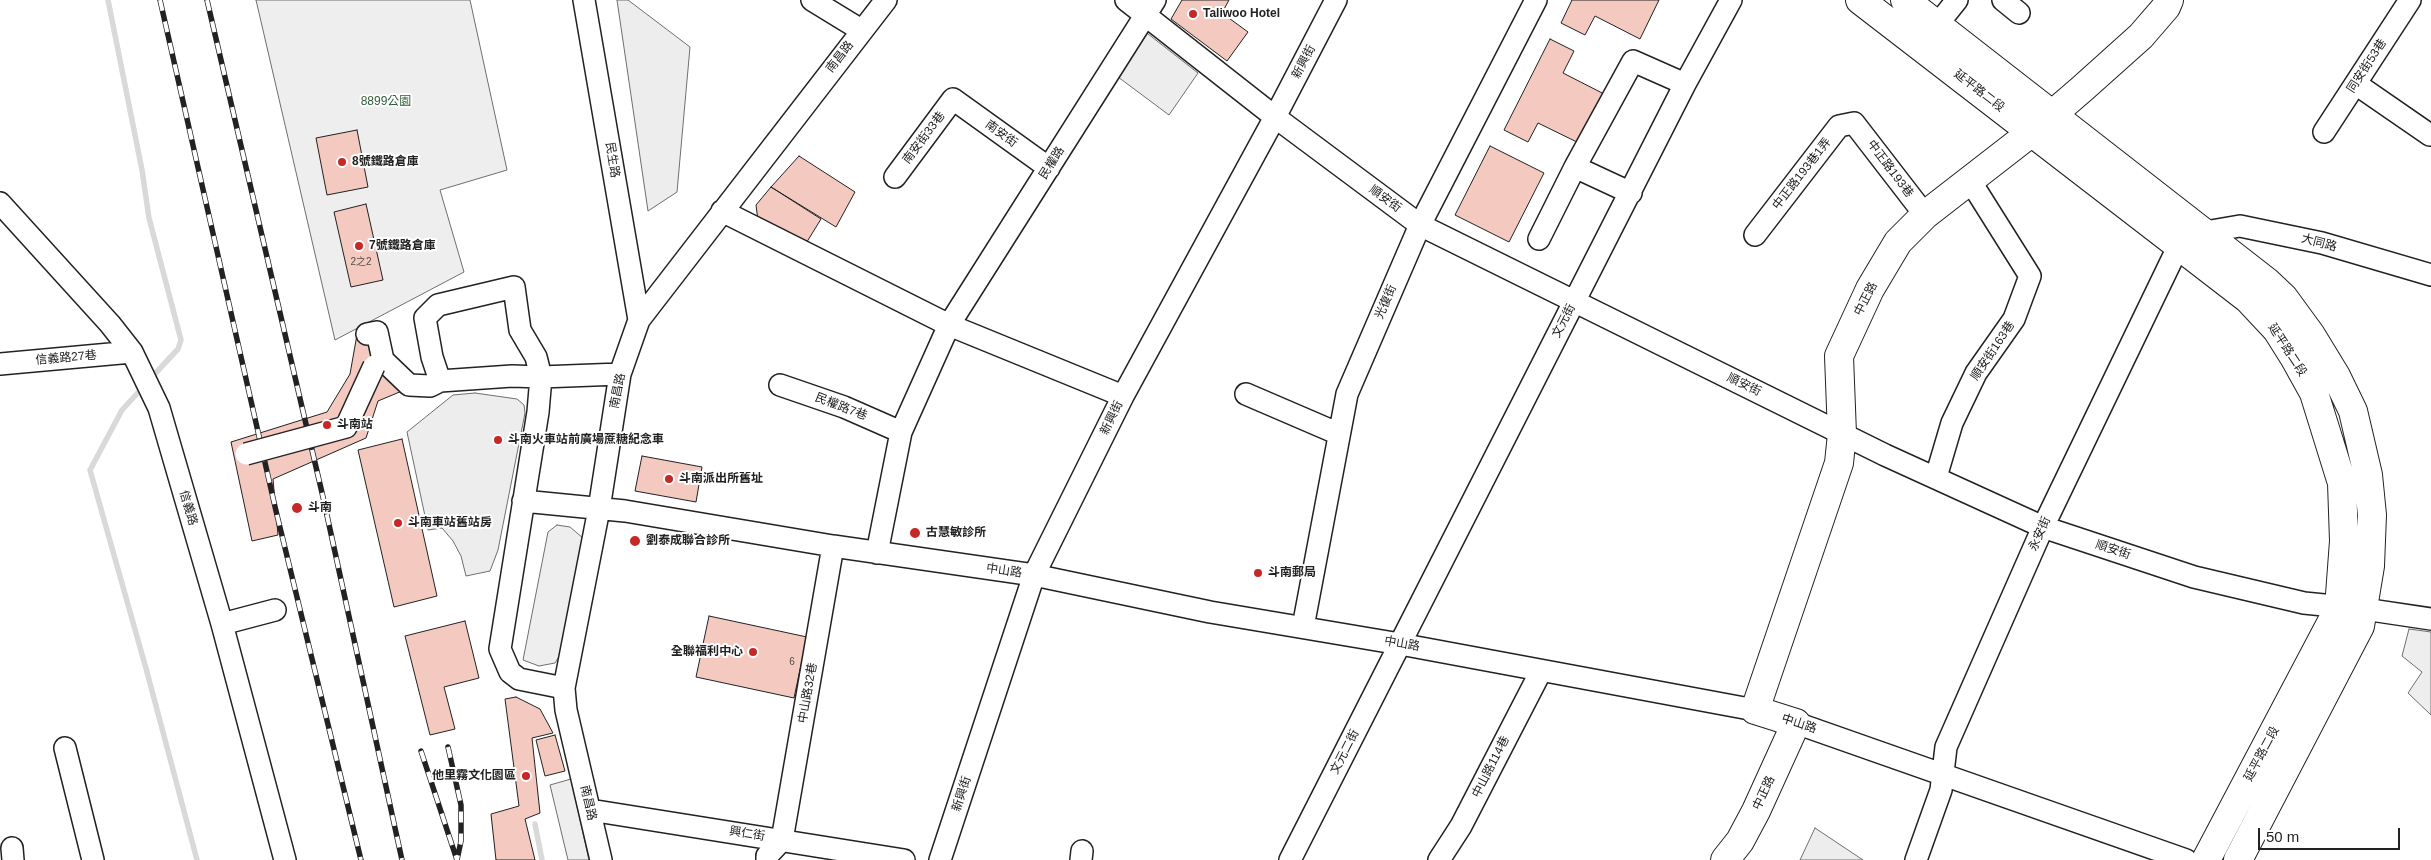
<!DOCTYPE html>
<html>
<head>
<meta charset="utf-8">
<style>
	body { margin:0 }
	#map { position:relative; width:2431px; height:860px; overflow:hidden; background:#fff; font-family:Arial,sans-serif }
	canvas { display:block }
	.scale { position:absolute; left:2258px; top:828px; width:142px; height:22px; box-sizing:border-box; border:2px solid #222; border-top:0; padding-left:6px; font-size:15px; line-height:18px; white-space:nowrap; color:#222; -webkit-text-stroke:4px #fff; paint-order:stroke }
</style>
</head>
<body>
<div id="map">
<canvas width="2431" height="860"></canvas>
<div class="scale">50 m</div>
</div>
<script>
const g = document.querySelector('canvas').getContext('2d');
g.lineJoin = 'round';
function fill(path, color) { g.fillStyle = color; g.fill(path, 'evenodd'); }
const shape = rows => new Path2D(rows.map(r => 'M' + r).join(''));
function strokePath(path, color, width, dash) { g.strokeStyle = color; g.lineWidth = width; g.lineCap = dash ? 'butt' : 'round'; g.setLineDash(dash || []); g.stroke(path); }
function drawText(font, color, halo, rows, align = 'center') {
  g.font = font + ' Arial,"Noto Sans TC",sans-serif'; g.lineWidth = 4; g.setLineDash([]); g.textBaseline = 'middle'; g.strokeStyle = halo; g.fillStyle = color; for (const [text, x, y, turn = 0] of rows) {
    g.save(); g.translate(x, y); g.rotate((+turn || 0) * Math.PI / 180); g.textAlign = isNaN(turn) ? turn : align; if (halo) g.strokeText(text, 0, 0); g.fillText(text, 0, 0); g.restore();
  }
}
const green = shape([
	[256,0,470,0,507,170,440,190,464,272,335,340,256,0],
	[557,525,570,527,584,539,560,655,555,663,539,666,523,660,548,532,557,525],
	[2409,629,2431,632,2431,715,2408,693,2422,672,2402,656,2409,629],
	[571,779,589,860,568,860,550,785,571,779]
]);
const parking = shape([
	[617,0,628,0,690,47,677,192,648,211,617,0],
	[1143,30,1198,73,1169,115,1114,74,1143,30],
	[475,393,517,399,524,405,525,413,498,550,490,571,466,576,461,556,453,541,442,528,428,530,407,432,453,395,475,393],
	[1815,828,1863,860,1800,860,1815,828]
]);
const stream = shape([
	[108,0,142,170,149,218,181,340,178,349,150,379],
	[144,386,122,410,90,470,147,672,197,860],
	[535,824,542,860]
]);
const building = shape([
	[1182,0,1229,0,1222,13,1248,32,1227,61,1171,19,1182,0],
	[1572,0,1659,0,1640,39,1595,16,1585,35,1561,23,1572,0],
	[1550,39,1574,51,1563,73,1608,96,1583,145,1538,123,1528,142,1504,130,1550,39],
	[357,130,368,187,327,195,316,138,357,130],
	[1490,146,1544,173,1509,242,1455,215,1490,146],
	[799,156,855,192,836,227,771,187,799,156],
	[771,187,821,219,805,245,758,221,756,205,771,187],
	[366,204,383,280,351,287,334,212,366,204],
	[385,324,402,391,378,401,366,438,273,479,278,535,252,541,231,442,327,412,350,374,358,329,385,324],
	[402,439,437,596,394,607,358,450,402,439],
	[642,456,702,467,696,502,635,491,642,456],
	[709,616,807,637,794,698,696,677,709,616],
	[465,621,479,678,444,687,455,729,430,735,405,636,465,621],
	[516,697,540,709,553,733,532,738,540,813,525,819,535,860,496,860,491,814,519,806,505,699,516,697],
	[555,735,565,771,545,776,536,740,555,735]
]);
const minor = shape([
	[584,0,639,320],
	[812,0,861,30],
	[1126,0,1275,117,1420,225,1885,455,2043,527,2194,577,2304,603,2364,609,2431,619],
	[2003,0,2019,13],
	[1937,25,1957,0],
	[2356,84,2430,135],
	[2324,132,2410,0],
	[1575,167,1631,193],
	[895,177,953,99,1049,168],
	[0,203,110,324,132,352,159,408,222,624,285,860],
	[722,211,949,325,1123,396],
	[1755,235,1839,126,1854,123,1925,215],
	[1539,239,1575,167,1633,61,1685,84],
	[367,334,377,332,383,360,409,385,430,386,440,381,512,376,541,377,620,374],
	[0,364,132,352],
	[440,381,432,357,425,318,438,305,514,287,520,330,536,357,541,377,538,412,500,649,510,672,519,679,564,688],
	[780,385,844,407,901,432],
	[1246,394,1339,434],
	[1936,477,1952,423,1976,373,2014,319,2030,276,1969,179],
	[523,501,625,511,833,546,1034,575,1210,612,1400,644,1755,710],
	[877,553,901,432,949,325,1155,0],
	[222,624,275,610],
	[1303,627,1347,394,1420,225,1536,0],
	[1796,723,2186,860],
	[65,748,93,860],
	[590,810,904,860],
	[12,848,13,860],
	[601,860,566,710,564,688,599,509,620,374,639,320,886,0],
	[767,860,767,856,782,840,833,546],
	[940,860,1034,575,1123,396,1275,117,1336,0],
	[1081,860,1082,851],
	[1290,860,1685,84,1731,0],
	[1439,860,1461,826,1541,671],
	[1916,860,1941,790,1946,747,2043,527,2179,245,2205,232,2240,226,2322,243,2431,275]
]);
const major = shape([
	[1860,0,2248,299,2277,330,2294,357,2314,393,2342,483,2344,541,2339,608,2206,860],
	[1905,0,2266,281,2284,298,2311,335,2336,376,2353,411,2368,475,2372,515,2370,566,2360,626,2238,860],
	[1725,860,1740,841,1756,811,1796,723,1755,710,1839,463,1842,434,1839,356,1870,289,1898,242,1925,215,2032,132,2083,88,2141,36,2166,7,2169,0]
]);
const rail = shape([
	[160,0,276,511,361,860],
	[207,0,323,497,402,860],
	[448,747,461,805,461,841,457,860],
	[421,751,457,860]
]);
const minorBridge = shape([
	[246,454,346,427,374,366]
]);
const markers = [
	[1193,14,5,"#c62828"],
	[342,162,5,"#c62828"],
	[359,246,5,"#c62828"],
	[327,425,5,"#c62828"],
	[498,440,5,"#c62828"],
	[669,479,5,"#c62828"],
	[297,508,6,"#c62828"],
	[398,523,5,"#c62828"],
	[915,533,6,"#c62828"],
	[635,541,6,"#c62828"],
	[1258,573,5,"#c62828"],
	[753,652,5,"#c62828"],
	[526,776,5,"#c62828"]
];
const numberNames = [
	["2之2",361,262],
	["6",792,662]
];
const poiNames = [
	["Taliwoo Hotel",1203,14],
	["8號鐵路倉庫",352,162],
	["7號鐵路倉庫",369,246],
	["斗南站",337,425],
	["斗南火車站前廣場蔗糖紀念車",508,440],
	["斗南派出所舊址",679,479],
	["斗南",308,508],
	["斗南車站舊站房",408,523],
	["古慧敏診所",926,533],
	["劉泰成聯合診所",646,541],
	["斗南郵局",1268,573],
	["全聯福利中心",743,652,"right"],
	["他里霧文化園區",516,776,"right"]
];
const streetNames = [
	["南昌路",840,57,-52],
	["新興街",1304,62,-62],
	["同安街53巷",2367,66,-57],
	["延平路二段",1979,91,38],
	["南安街",1001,134,36],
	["南安街33巷",924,138,-53],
	["民生路",612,160,81],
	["民權路",1052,163,-58],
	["中正路193巷",1890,169,53],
	["中正路193巷1弄",1802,174,-52],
	["順安街",1385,199,36],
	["大同路",2319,243,15],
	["中正路",1866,299,-63],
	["光復街",1386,302,-67],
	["文元街",1564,321,-63],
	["延平路二段",2287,350,57],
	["順安街163巷",1993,351,-56],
	["信義路27巷",66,358,-5],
	["順安街",1744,385,26],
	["南昌路",618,391,-79],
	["民權路7巷",841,407,21],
	["新興街",1112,418,-64],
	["信義路",188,508,74],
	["永安街",2040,534,-66],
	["順安街",2113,550,18],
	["中山路",1004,571,8],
	["中山路",1402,644,10],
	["中山路32巷",808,693,-80],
	["中山路",1799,724,18],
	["文元二街",1345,752,-63],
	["延平路二段",2262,754,-62],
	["中山路114巷",1491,767,-63],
	["中正路",1764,793,-65],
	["新興街",962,794,-72],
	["南昌路",588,803,77],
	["興仁街",747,834,9]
];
const parkNames = [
	["8899公園",386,102]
];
fill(green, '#eee');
strokePath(green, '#6f6f6f', 1);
fill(parking, '#ededed');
strokePath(parking, '#6f6f6f', 1);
strokePath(stream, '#d9d9d9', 5.5);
fill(building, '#f3c9c0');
strokePath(building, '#222', 1);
strokePath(minor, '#222', 24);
strokePath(major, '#222', 30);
strokePath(minor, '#fff', 21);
strokePath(major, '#fff', 28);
strokePath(rail, '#222', 5.5);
strokePath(rail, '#fff', 4, [11]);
strokePath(minorBridge, '#222', 24, []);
strokePath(minorBridge, '#fff', 21);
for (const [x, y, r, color] of markers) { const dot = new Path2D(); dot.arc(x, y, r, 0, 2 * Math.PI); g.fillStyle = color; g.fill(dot); strokePath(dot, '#fff', 2); }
drawText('10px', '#564c4a', null, numberNames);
drawText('bold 12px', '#222', '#fff', poiNames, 'left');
drawText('12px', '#222', '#fff', streetNames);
drawText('12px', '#2f5e38', '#fff', parkNames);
</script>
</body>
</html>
